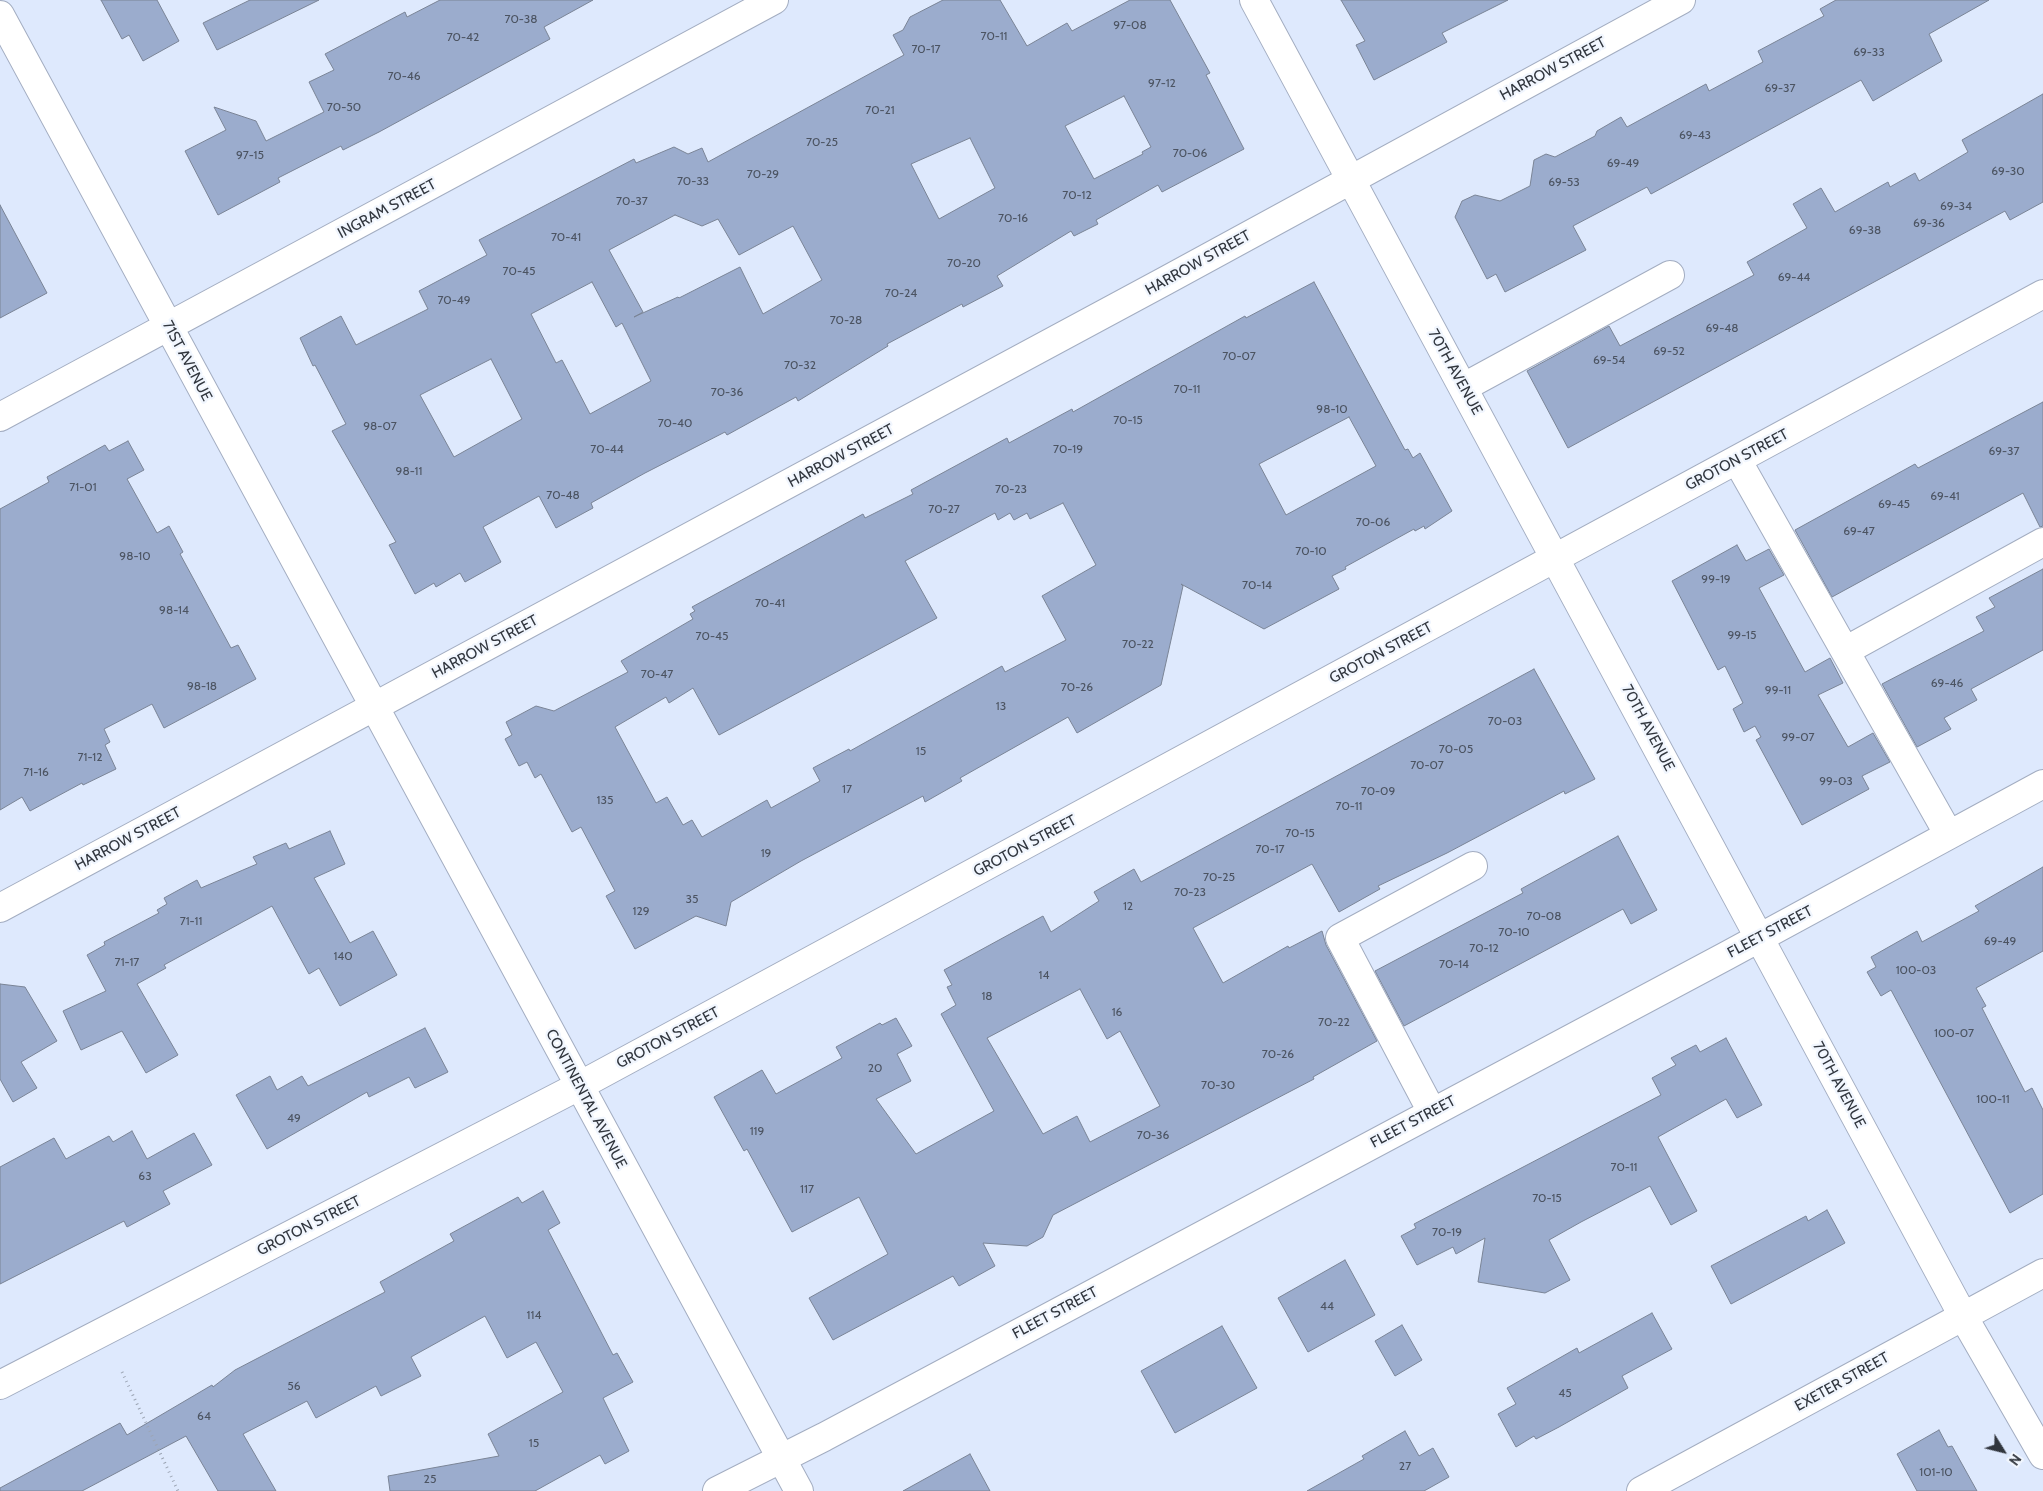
<!DOCTYPE html>
<html>
<head>
<meta charset="utf-8">
<style>
	body { margin:0 }
	#map { position:relative; width:2043px; height:1491px; overflow:hidden; background:#dee9fd; font-family:Cabin,sans-serif }
	canvas { display:block }
	.north { position:absolute; left:1978px; top:1426px; width:50px; height:50px; -webkit-text-stroke:4px #f1f6fe; paint-order:stroke; rotate:126deg; font-size:14px; font-weight:700; line-height:20px; text-align:center; color:#31363e }
	.north::after { content:''; display:block; margin:auto; width:18px; height:22px; background:#31363e; clip-path:polygon(50% 0,100% 100%,50% 72%,0 100%) }
</style>
</head>
<body>
<div id="map">
<canvas width="2043" height="1491"></canvas>
<div class="north">N</div>
</div>
<script>
const g = document.querySelector('canvas').getContext('2d');
g.lineJoin = 'round';
function fill(path, color) { g.fillStyle = color; g.fill(path, 'evenodd'); }
const shape = rows => new Path2D(rows.map(r => 'M' + r).join(''));
function strokePath(path, color, width, dash) { g.strokeStyle = color; g.lineWidth = width; g.lineCap = dash ? 'butt' : 'round'; g.setLineDash(dash || []); g.stroke(path); }
function drawText(font, color, halo, rows, align = 'center') {
  g.font = font + ' Cabin,sans-serif'; g.lineWidth = 4.5; g.setLineDash([]); g.textBaseline = 'middle'; g.strokeStyle = halo; g.fillStyle = color; for (const [text, x, y, turn = 0] of rows) {
    g.save(); g.translate(x, y); g.rotate((+turn || 0) * Math.PI / 180); g.textAlign = isNaN(turn) ? turn : align; if (halo) g.strokeText(text, 0, 0); g.fillText(text, 0, 0); g.restore();
  }
}
const building = shape([
	[101,0,157,0,179,41,143,61,129,35,122,39,101,0],
	[250,0,319,0,217,50,203,23,250,0],
	[440,0,593,0,544,27,550,39,379,132,343,150,341,146,278,178,280,182,218,215,185,151,226,130,214,107,256,121,266,141,324,112,309,82,334,70,325,54,405,12,407,17,440,0],
	[943,0,1000,0,1027,46,1067,23,1072,31,1130,0,1170,0,1210,73,1206,75,1244,149,1162,192,1158,185,1096,220,1098,224,1074,236,1071,231,997,276,1003,286,963,307,962,304,887,344,888,346,798,401,796,397,727,435,725,432,645,473,591,503,593,508,556,528,539,496,483,527,501,562,465,582,460,573,436,587,434,583,415,594,389,545,396,542,332,431,346,424,315,365,313,366,300,338,341,316,356,345,428,309,419,291,487,255,479,240,634,159,636,163,674,147,688,154,702,148,708,162,904,55,893,35,903,30,910,17,943,0],
	[1124,96,1151,147,1142,152,1143,154,1094,179,1065,126,1124,96],
	[970,138,995,188,939,219,911,164,970,138],
	[675,215,702,226,718,219,739,255,793,226,822,280,763,314,740,267,679,298,678,297,634,317,643,312,609,250,675,215],
	[592,282,616,327,622,323,651,381,590,414,562,360,556,363,531,314,592,282],
	[491,359,522,419,454,457,420,395,491,359],
	[1341,0,1508,0,1442,33,1447,42,1374,80,1356,45,1365,41,1341,0],
	[1836,0,1989,0,1929,34,1942,61,1873,101,1861,80,1651,194,1647,187,1573,226,1586,250,1505,292,1496,274,1487,279,1455,217,1462,201,1475,195,1500,201,1530,186,1534,160,1546,154,1555,157,1595,136,1597,131,1621,117,1627,127,1706,84,1709,91,1763,62,1758,51,1824,16,1820,9,1836,0],
	[2043,94,2043,202,2010,220,2005,211,1568,448,1527,371,1609,326,1620,346,1754,275,1747,262,1807,228,1793,204,1821,188,1835,212,1888,182,1890,187,1915,173,1919,181,1968,152,1962,140,2043,94],
	[0,205,47,293,0,318,0,205],
	[1314,282,1405,450,1408,449,1413,458,1420,453,1452,511,1425,529,1424,526,1415,531,1414,529,1345,567,1346,569,1332,576,1339,589,1264,629,1181,584,1183,586,1161,685,1077,733,1068,717,960,778,962,781,925,802,923,796,801,861,731,902,726,926,696,916,635,949,606,896,615,891,581,827,572,832,541,774,535,778,527,762,519,766,505,739,512,735,506,722,536,706,554,711,628,672,621,661,693,619,690,614,695,611,692,607,863,514,865,518,913,494,911,490,1007,438,1009,443,1072,409,1073,412,1245,316,1246,318,1314,282],
	[1349,417,1376,466,1286,515,1259,464,1349,417],
	[1063,503,1096,565,1042,596,1066,640,1005,672,1002,666,850,751,849,749,813,768,820,781,771,808,767,800,702,837,692,820,683,825,667,797,656,803,615,727,666,697,669,703,693,688,719,735,937,618,905,561,995,513,998,520,1010,513,1014,520,1027,513,1030,519,1063,503],
	[2043,402,2043,526,2040,527,2023,493,1832,597,1795,530,1915,464,1918,468,2043,402],
	[128,441,144,470,127,479,157,533,169,526,183,552,180,554,231,648,238,645,256,679,164,728,152,704,104,729,110,742,105,745,116,769,83,785,82,783,30,811,22,797,0,810,0,509,49,482,47,477,105,445,109,451,128,441],
	[1737,545,1746,561,1769,549,1784,575,1759,588,1805,672,1830,658,1843,683,1818,695,1848,747,1873,733,1890,762,1862,776,1869,789,1802,825,1756,740,1761,737,1755,726,1744,732,1733,709,1743,703,1725,666,1718,670,1672,581,1737,545],
	[2043,569,2043,650,1971,689,1977,700,1944,718,1951,729,1917,747,1882,684,1984,631,1976,617,1995,607,1989,598,2043,569],
	[1534,669,1595,779,1565,794,1564,791,1447,853,1378,886,1380,889,1339,912,1312,864,1193,928,1223,983,1288,946,1289,948,1322,931,1326,945,1377,1041,1313,1077,1314,1079,1053,1215,1043,1237,1027,1246,983,1243,995,1266,959,1286,953,1276,833,1340,809,1298,888,1254,859,1197,792,1232,747,1149,744,1151,714,1097,762,1070,776,1094,842,1058,836,1047,880,1023,882,1025,896,1018,912,1046,897,1054,911,1081,876,1099,916,1154,994,1111,941,1014,956,1005,947,987,952,985,944,970,1043,916,1051,932,1099,901,1094,892,1134,869,1141,882,1534,669],
	[1080,989,1107,1039,1120,1031,1160,1106,1090,1142,1077,1116,1043,1134,987,1038,1080,989],
	[330,831,345,864,314,878,350,943,373,931,397,975,340,1006,319,968,309,974,272,906,164,965,166,968,137,984,178,1055,146,1073,122,1031,81,1050,63,1011,106,991,87,955,105,945,104,942,159,913,157,910,167,904,164,898,197,880,201,888,257,864,253,857,286,843,289,849,330,831],
	[1618,836,1657,910,1631,924,1623,909,1404,1026,1375,971,1523,893,1521,889,1618,836],
	[2043,867,2043,951,1976,988,1986,1006,1982,1008,2025,1092,2032,1088,2043,1110,2043,1194,2010,1213,1891,990,1881,996,1867,972,1876,967,1871,957,1917,931,1922,942,1979,911,1975,906,2043,867],
	[0,984,25,987,57,1041,21,1062,37,1088,13,1102,0,1079,0,984],
	[425,1028,448,1072,415,1088,409,1077,369,1097,367,1092,267,1149,236,1095,270,1076,277,1090,302,1076,308,1086,425,1028],
	[1726,1038,1762,1105,1737,1118,1726,1099,1658,1137,1697,1211,1671,1225,1650,1186,1581,1222,1549,1240,1570,1280,1545,1293,1478,1282,1485,1238,1456,1254,1453,1247,1417,1265,1401,1236,1416,1228,1414,1224,1661,1095,1652,1078,1676,1065,1671,1058,1696,1045,1700,1052,1726,1038],
	[132,1131,147,1159,194,1133,212,1165,163,1191,170,1204,127,1227,124,1221,0,1284,0,1167,54,1138,66,1159,109,1136,113,1142,132,1131],
	[543,1191,560,1223,548,1230,613,1355,617,1353,633,1382,603,1398,629,1451,605,1464,600,1455,535,1491,390,1491,388,1476,499,1456,488,1434,563,1392,536,1342,507,1358,485,1316,411,1357,421,1376,381,1396,376,1386,316,1418,307,1401,243,1434,276,1491,218,1491,186,1436,82,1491,0,1491,0,1488,120,1423,127,1435,212,1385,213,1387,235,1370,385,1292,380,1282,454,1241,450,1234,518,1197,522,1203,543,1191],
	[1827,1210,1845,1243,1731,1304,1711,1266,1806,1216,1808,1221,1827,1210],
	[1345,1260,1375,1315,1308,1352,1278,1298,1345,1260],
	[1652,1313,1672,1349,1622,1376,1628,1388,1559,1427,1536,1439,1534,1436,1516,1447,1498,1414,1516,1404,1507,1388,1577,1348,1579,1353,1652,1313],
	[1402,1325,1422,1360,1395,1376,1375,1341,1402,1325],
	[1222,1326,1257,1388,1175,1433,1141,1371,1222,1326],
	[1939,1430,1948,1447,1952,1446,1977,1491,1917,1491,1897,1454,1939,1430],
	[1405,1431,1419,1456,1433,1448,1449,1477,1424,1491,1307,1491,1364,1459,1362,1456,1405,1431],
	[970,1454,990,1491,903,1491,970,1454]
]);
const path = shape([
	[122,1372,178,1491]
]);
const minor = shape([
	[1254,0,1963,1316,2043,1455],
	[0,15,799,1491],
	[1464,387,1670,275],
	[0,417,774,0],
	[1737,460,1949,835],
	[1845,651,2043,542],
	[0,908,1165,281,1681,0],
	[1432,1112,1340,938,1473,866],
	[0,1385,579,1086,2043,294],
	[717,1491,824,1437,1726,956,2043,784],
	[1641,1491,2043,1273]
]);
const numberNames = [
	["70-38",521,19],
	["97-08",1130,25],
	["70-11",994,36],
	["70-42",463,37],
	["70-17",926,49],
	["69-33",1869,52],
	["70-46",404,76],
	["97-12",1162,83],
	["69-37",1780,88],
	["70-50",344,107],
	["70-21",880,110],
	["69-43",1695,135],
	["70-25",822,142],
	["70-06",1190,153],
	["97-15",250,155],
	["69-49",1623,163],
	["69-30",2008,171],
	["70-29",763,174],
	["70-33",693,181],
	["69-53",1564,182],
	["70-12",1077,195],
	["70-37",632,201],
	["69-34",1956,206],
	["70-16",1013,218],
	["69-36",1929,223],
	["69-38",1865,230],
	["70-41",566,237],
	["70-20",964,263],
	["70-45",519,271],
	["69-44",1794,277],
	["70-24",901,293],
	["70-49",454,300],
	["70-28",846,320],
	["69-48",1722,328],
	["69-52",1669,351],
	["70-07",1239,356],
	["69-54",1609,360],
	["70-32",800,365],
	["70-11",1187,389],
	["70-36",727,392],
	["98-10",1332,409],
	["70-15",1128,420],
	["70-40",675,423],
	["98-07",380,426],
	["70-44",607,449],
	["70-19",1068,449],
	["69-37",2004,451],
	["98-11",409,471],
	["71-01",83,487],
	["70-23",1011,489],
	["70-48",563,495],
	["69-41",1945,496],
	["69-45",1894,504],
	["70-27",944,509],
	["70-06",1373,522],
	["69-47",1859,531],
	["70-10",1311,551],
	["98-10",135,556],
	["99-19",1716,579],
	["70-14",1257,585],
	["70-41",770,603],
	["98-14",174,610],
	["99-15",1742,635],
	["70-45",712,636],
	["70-22",1138,644],
	["70-47",657,674],
	["69-46",1947,683],
	["98-18",202,686],
	["70-26",1077,687],
	["99-11",1778,690],
	["13",1001,706],
	["70-03",1505,721],
	["99-07",1798,737],
	["70-05",1456,749],
	["15",921,751],
	["71-12",90,757],
	["70-07",1427,765],
	["71-16",36,772],
	["99-03",1836,781],
	["17",847,789],
	["70-09",1378,791],
	["135",605,800],
	["70-11",1349,806],
	["70-15",1300,833],
	["70-17",1270,849],
	["19",766,853],
	["70-25",1219,877],
	["70-23",1190,892],
	["35",692,899],
	["12",1128,906],
	["129",641,911],
	["70-08",1544,916],
	["71-11",191,921],
	["70-10",1514,932],
	["69-49",2000,941],
	["70-12",1484,948],
	["140",343,956],
	["71-17",127,962],
	["70-14",1454,964],
	["100-03",1916,970],
	["14",1044,975],
	["18",987,996],
	["16",1117,1012],
	["70-22",1334,1022],
	["100-07",1954,1033],
	["70-26",1278,1054],
	["20",875,1068],
	["70-30",1218,1085],
	["100-11",1993,1099],
	["49",294,1118],
	["119",757,1131],
	["70-36",1153,1135],
	["70-11",1624,1167],
	["63",145,1176],
	["117",807,1189],
	["70-15",1547,1198],
	["70-19",1447,1232],
	["44",1327,1306],
	["114",534,1315],
	["56",294,1386],
	["45",1565,1393],
	["64",204,1416],
	["15",534,1443],
	["27",1405,1466],
	["101-10",1936,1472],
	["25",430,1479]
];
const streetNames = [
	["HARROW STREET",1553,69,-28],
	["INGRAM STREET",387,209,-28],
	["HARROW STREET",1198,263,-29],
	["71ST AVENUE",187,361,62],
	["70TH AVENUE",1455,372,61],
	["HARROW STREET",841,456,-28],
	["GROTON STREET",1737,460,-28],
	["HARROW STREET",485,647,-28],
	["GROTON STREET",1381,653,-28],
	["70TH AVENUE",1648,728,62],
	["HARROW STREET",128,839,-28],
	["GROTON STREET",1025,846,-28],
	["FLEET STREET",1770,932,-28],
	["GROTON STREET",668,1038,-28],
	["70TH AVENUE",1839,1085,62],
	["CONTINENTAL AVENUE",586,1099,62],
	["FLEET STREET",1413,1122,-28],
	["GROTON STREET",309,1226,-27],
	["FLEET STREET",1055,1313,-28],
	["EXETER STREET",1842,1382,-29]
];
fill(building, '#9baccd');
strokePath(building, '#7a8496', 1);
strokePath(minor, '#a3adc1', 30);
strokePath(path, '#9ca5b4', 3, [1, 4]);
strokePath(minor, '#fff', 28);
drawText('12px', '#4c5462', null, numberNames);
drawText('15px', '#31363e', '#f1f6fe', streetNames);
</script>
</body>
</html>
